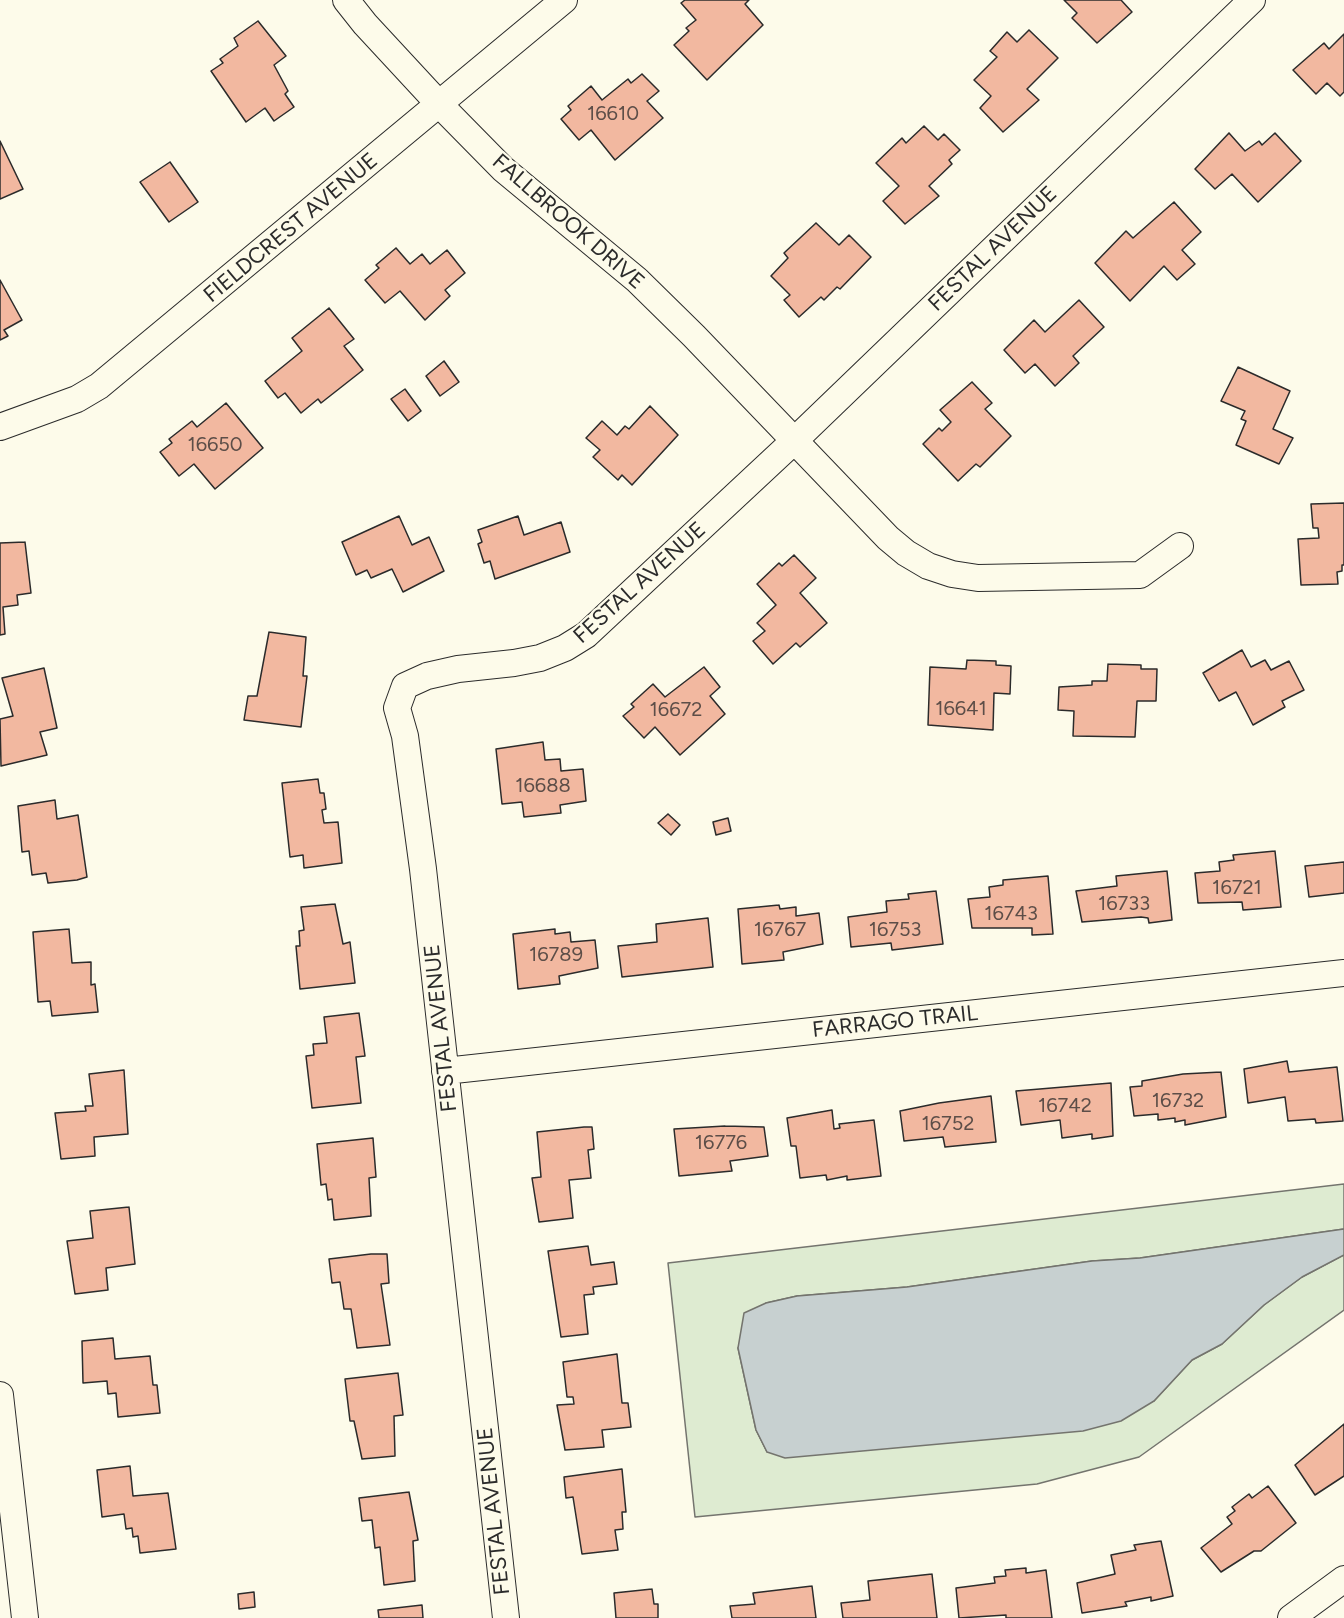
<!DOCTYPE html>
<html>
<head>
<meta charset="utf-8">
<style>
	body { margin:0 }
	canvas { display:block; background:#fdfbea }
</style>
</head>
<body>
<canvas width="1344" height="1618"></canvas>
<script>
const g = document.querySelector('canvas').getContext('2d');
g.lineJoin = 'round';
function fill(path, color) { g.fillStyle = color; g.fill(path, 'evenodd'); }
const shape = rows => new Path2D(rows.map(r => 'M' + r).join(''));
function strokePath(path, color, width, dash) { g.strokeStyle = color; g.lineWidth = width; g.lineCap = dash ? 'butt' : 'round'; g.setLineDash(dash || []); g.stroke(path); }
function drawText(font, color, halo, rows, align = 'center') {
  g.font = font + ' Figtree,sans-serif'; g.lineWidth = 4.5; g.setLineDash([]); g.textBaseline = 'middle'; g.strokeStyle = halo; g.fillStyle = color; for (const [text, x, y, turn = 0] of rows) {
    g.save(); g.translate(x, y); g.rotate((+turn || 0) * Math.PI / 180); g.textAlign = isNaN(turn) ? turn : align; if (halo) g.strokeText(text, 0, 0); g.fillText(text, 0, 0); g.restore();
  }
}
const green = shape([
	[1344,1184,1344,1229,1140,1258,1092,1261,907,1287,797,1296,766,1303,738,1348,756,1430,767,1452,1154,1401,1192,1360,1222,1344,1264,1305,1302,1277,1344,1255,1344,1310,1139,1457,1037,1484,695,1517,668,1263,1344,1184]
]);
const water = shape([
	[1344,1229,1344,1255,1302,1277,1264,1305,1222,1344,1192,1360,1154,1401,1121,1421,1083,1431,785,1458,767,1452,756,1430,738,1348,744,1313,766,1303,797,1296,907,1287,1092,1261,1140,1258,1344,1229]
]);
const building = shape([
	[685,0,749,0,745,4,763,25,707,80,674,45,689,31,686,28,696,20,681,3,685,0],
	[1064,0,1121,0,1132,12,1097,43,1072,18,1077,13,1064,0],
	[258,21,286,56,274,65,288,91,285,94,294,107,274,121,265,108,246,122,211,71,223,63,220,59,238,46,234,38,258,21],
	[1029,30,1058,58,1027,89,1039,100,1003,132,980,108,991,96,974,80,997,57,990,51,1007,32,1017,42,1029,30],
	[1344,34,1344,92,1340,96,1327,83,1316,94,1293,70,1324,43,1329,49,1344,34],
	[642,74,659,91,647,101,663,118,615,160,591,130,579,140,561,119,571,110,568,106,591,86,602,100,628,79,631,83,642,74],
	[924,126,938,140,944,134,960,150,949,160,952,164,929,186,939,196,905,224,883,201,899,186,876,163,902,138,906,143,924,126],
	[1229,133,1245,151,1259,141,1262,145,1275,133,1301,161,1258,202,1232,174,1215,189,1195,169,1229,133],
	[0,141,23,189,0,199,0,141],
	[170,162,198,202,169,222,140,182,170,162],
	[1174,202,1201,232,1182,250,1195,264,1177,280,1164,266,1130,301,1095,263,1126,231,1133,238,1174,202],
	[816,223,839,245,849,235,871,257,840,289,837,287,824,300,821,297,799,317,784,300,790,295,771,276,788,258,784,253,816,223],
	[396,248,410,264,422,254,430,264,447,250,465,273,445,290,450,296,425,320,400,291,385,303,365,280,379,268,376,265,396,248],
	[0,280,22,320,4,330,8,336,0,340,0,280],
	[1079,300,1104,327,1073,356,1079,363,1055,386,1035,364,1025,373,1004,350,1034,320,1045,332,1079,300],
	[329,308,354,339,344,346,363,370,321,403,318,399,301,413,285,393,278,398,265,381,302,351,292,338,329,308],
	[444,361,459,382,440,396,426,376,444,361],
	[1238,367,1290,391,1273,429,1293,438,1279,464,1236,445,1246,421,1241,419,1245,411,1221,401,1238,367],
	[972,382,992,403,985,409,1011,436,980,467,976,464,958,481,923,444,939,428,942,431,951,422,940,410,972,382],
	[405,389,421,411,408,421,391,399,405,389],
	[226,403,263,448,215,489,194,464,179,476,160,452,172,443,169,439,192,421,197,427,226,403],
	[650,406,678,435,632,485,622,475,618,480,593,457,600,450,586,438,602,421,617,435,625,426,629,429,650,406],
	[1344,503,1344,565,1342,565,1342,571,1337,572,1338,584,1301,585,1298,539,1319,538,1318,528,1313,528,1311,504,1344,503],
	[399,516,412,545,429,537,444,571,403,592,392,569,371,578,367,570,356,575,342,542,399,516],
	[518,516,524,535,561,522,570,552,495,579,490,561,484,563,478,544,482,542,478,530,518,516],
	[25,542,31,593,17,595,18,605,3,607,5,634,0,635,0,543,25,542],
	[794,555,816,578,800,593,827,623,800,647,796,643,773,664,753,641,765,631,757,623,776,605,757,584,779,563,782,566,794,555],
	[269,632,306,637,303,676,307,676,301,727,244,720,248,696,257,696,269,632],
	[1242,650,1251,667,1265,660,1271,670,1289,661,1304,690,1282,701,1285,707,1253,725,1236,692,1219,701,1203,673,1242,650],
	[967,660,996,661,996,665,1011,666,1010,694,994,693,993,730,928,725,930,667,966,669,967,660],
	[1108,664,1141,665,1141,669,1157,669,1156,701,1137,701,1135,737,1073,736,1074,711,1058,710,1059,687,1092,685,1092,681,1107,681,1108,664],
	[704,667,720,687,710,696,725,714,680,755,655,727,644,738,623,716,634,707,631,704,653,684,665,697,704,667],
	[44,668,57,728,40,732,47,755,1,766,0,719,13,716,2,678,44,668],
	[543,742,545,760,560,759,561,771,583,769,586,801,560,805,561,813,524,817,522,802,502,804,496,749,543,742],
	[318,779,320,793,324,793,326,809,322,810,324,823,338,822,342,863,304,868,303,855,290,857,282,783,318,779],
	[55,800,57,819,78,815,87,877,77,880,48,883,46,873,32,875,29,851,22,852,18,806,55,800],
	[668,814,680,825,671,835,658,823,668,814],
	[728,818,731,831,716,835,713,822,728,818],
	[1275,851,1281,907,1243,910,1242,902,1198,903,1195,873,1220,871,1219,862,1234,860,1233,855,1275,851],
	[1344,862,1344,893,1309,897,1305,866,1344,862],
	[1167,871,1172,920,1149,923,1148,918,1141,917,1082,922,1076,891,1117,886,1116,876,1167,871],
	[1048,876,1053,934,1032,935,1032,928,972,928,968,899,990,897,989,887,1003,885,1003,880,1048,876],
	[936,891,943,944,892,950,891,943,851,947,848,917,887,912,886,901,909,899,908,894,936,891],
	[335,904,343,944,350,942,355,983,300,989,296,946,300,946,299,931,304,930,301,907,335,904],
	[779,905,780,909,796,907,796,916,819,913,823,944,783,952,784,960,742,964,738,909,779,905],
	[708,918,713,967,622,977,618,946,657,942,656,924,708,918],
	[69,929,72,963,91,962,91,985,95,984,98,1012,52,1016,50,1001,38,1002,33,932,69,929],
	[555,929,555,934,570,932,571,942,595,940,598,968,559,976,560,984,518,989,513,934,555,929],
	[359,1013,365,1056,356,1057,361,1103,312,1108,306,1056,314,1055,313,1044,327,1043,324,1017,359,1013],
	[1287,1061,1289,1072,1337,1067,1343,1121,1316,1123,1315,1119,1288,1121,1285,1097,1248,1103,1244,1069,1287,1061],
	[124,1070,128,1134,94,1137,95,1156,61,1159,55,1113,86,1111,85,1106,93,1106,89,1074,124,1070],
	[1221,1072,1226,1117,1185,1125,1185,1120,1175,1122,1175,1118,1158,1120,1158,1114,1134,1116,1130,1087,1142,1086,1142,1081,1183,1074,1221,1072],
	[1111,1083,1113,1136,1092,1139,1092,1134,1062,1138,1060,1120,1021,1125,1016,1091,1111,1083],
	[991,1096,996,1142,945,1147,943,1137,904,1141,900,1111,939,1103,991,1096],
	[832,1110,834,1129,840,1128,839,1124,874,1120,881,1176,847,1180,847,1176,827,1180,826,1175,800,1178,796,1146,791,1146,787,1118,832,1110],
	[725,1126,764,1127,768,1156,730,1161,732,1171,679,1176,674,1129,725,1126],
	[584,1127,592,1127,594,1149,588,1150,591,1178,569,1180,573,1218,539,1222,532,1178,541,1177,537,1132,584,1127],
	[373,1138,376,1177,369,1178,371,1216,334,1220,332,1199,328,1200,326,1184,321,1185,317,1144,373,1138],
	[129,1207,135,1264,106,1268,108,1290,75,1294,67,1241,93,1238,90,1211,129,1207],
	[588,1246,591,1265,614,1262,617,1284,593,1287,594,1294,584,1295,588,1334,561,1337,548,1251,588,1246],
	[371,1254,387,1254,389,1283,381,1284,390,1345,357,1348,351,1309,344,1309,340,1282,332,1283,329,1259,371,1254],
	[113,1338,115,1359,150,1356,153,1385,157,1385,160,1413,118,1417,116,1393,108,1394,107,1381,83,1383,82,1341,113,1338],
	[617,1354,622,1403,628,1403,631,1427,602,1430,604,1447,565,1450,557,1405,574,1404,573,1397,567,1397,563,1362,617,1354],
	[398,1373,403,1415,394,1416,395,1456,362,1459,354,1421,350,1421,345,1379,398,1373],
	[1344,1424,1344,1476,1315,1495,1295,1465,1344,1424],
	[130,1466,133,1496,168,1493,176,1549,140,1553,138,1536,133,1537,132,1528,126,1529,124,1514,102,1517,97,1470,130,1466],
	[622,1469,626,1512,622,1512,623,1529,615,1530,618,1550,582,1554,573,1497,566,1498,564,1477,622,1469],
	[1268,1486,1296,1523,1261,1551,1254,1551,1221,1572,1201,1548,1232,1524,1227,1517,1235,1511,1232,1507,1249,1494,1252,1498,1268,1486],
	[409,1492,418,1540,413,1541,415,1581,384,1585,380,1547,375,1548,372,1520,362,1521,359,1498,409,1492],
	[1161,1541,1173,1596,1151,1601,1151,1597,1125,1602,1127,1606,1082,1613,1077,1583,1115,1574,1111,1555,1136,1550,1134,1545,1161,1541],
	[1026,1568,1026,1573,1046,1570,1052,1618,1006,1618,1006,1615,959,1618,956,1588,995,1583,994,1577,1006,1576,1005,1570,1026,1568],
	[932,1574,937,1618,843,1618,841,1603,870,1600,868,1581,932,1574],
	[812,1586,816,1618,732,1618,730,1606,755,1604,753,1593,812,1586],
	[652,1589,654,1604,658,1604,658,1618,616,1618,614,1593,652,1589],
	[254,1592,255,1607,239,1609,238,1594,254,1592],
	[422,1605,423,1618,379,1618,378,1610,422,1605]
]);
const street = shape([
	[346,0,365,24,440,105,503,169,637,280,694,336,888,538,906,553,928,566,952,574,978,578,1140,575,1180,546],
	[0,427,77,399,99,386,564,0],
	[445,1071,1344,973],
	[0,1395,25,1618],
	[506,1618,423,869,405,736,397,708,405,686,427,676,458,669,514,663,540,658,565,648,586,635,794,441,1252,0],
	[1291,1618,1344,1579]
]);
const numberNames = [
	["16610",613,114],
	["16650",215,445],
	["16641",961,709],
	["16672",676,710],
	["16688",543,786],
	["16721",1237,888],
	["16733",1124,904],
	["16743",1011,914],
	["16767",780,930],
	["16753",895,930],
	["16789",556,955],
	["16732",1178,1101],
	["16742",1065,1106],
	["16752",948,1124],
	["16776",721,1143]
];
const streetNames = [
	["FALLBROOK DRIVE",568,222,41],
	["FIELDCREST AVENUE",291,228,-40],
	["FESTAL AVENUE",993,249,-44],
	["FESTAL AVENUE",640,583,-42],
	["FARRAGO TRAIL",895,1022,-6],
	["FESTAL AVENUE",441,1028,-96],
	["FESTAL AVENUE",494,1511,-96]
];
fill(green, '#deebd1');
strokePath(green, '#74746e', 1.5);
fill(water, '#c7d0d0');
strokePath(water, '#74746e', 1.5);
fill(building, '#f2b8a0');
strokePath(building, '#2b2b2b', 1.5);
strokePath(street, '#2b2b2b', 28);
strokePath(street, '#fdfbea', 26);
drawText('20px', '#5d4e48', null, numberNames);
drawText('22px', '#2b2b2b', '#fdfbea', streetNames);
</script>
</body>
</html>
